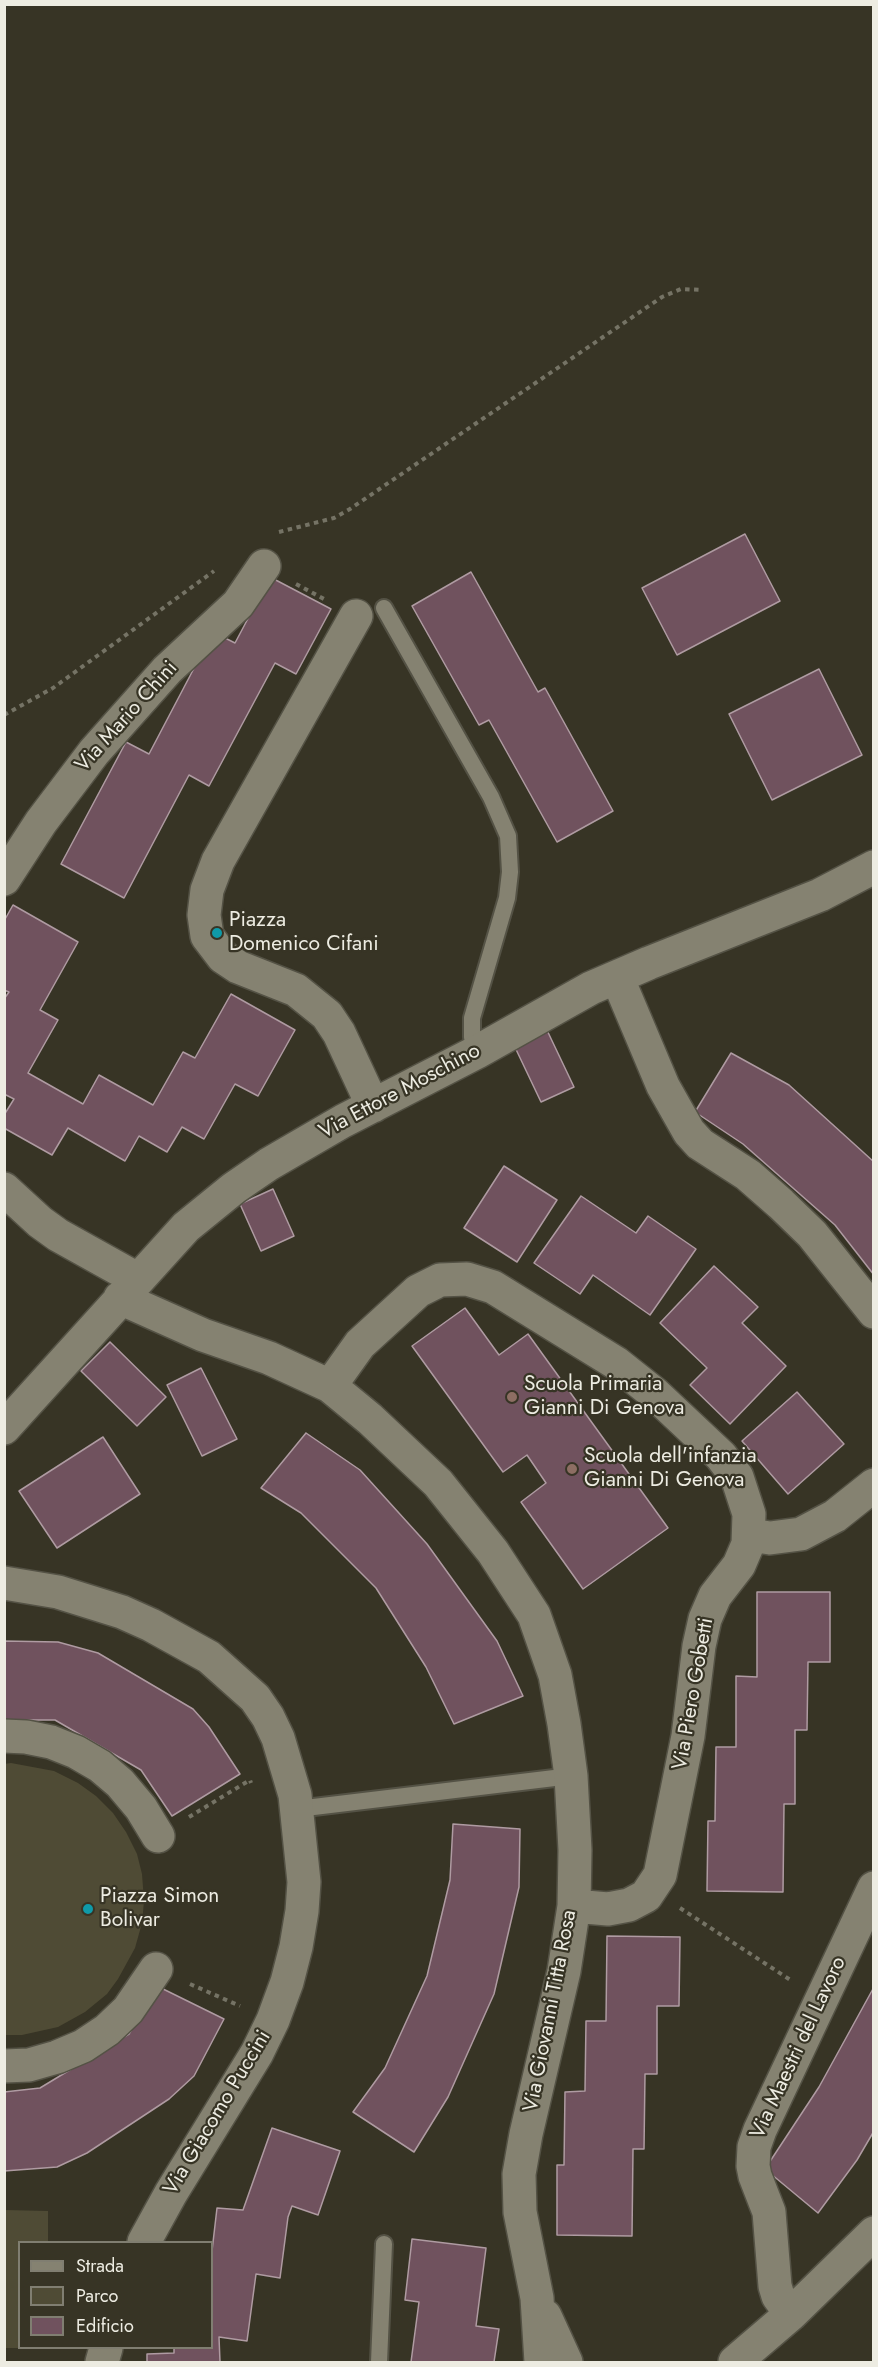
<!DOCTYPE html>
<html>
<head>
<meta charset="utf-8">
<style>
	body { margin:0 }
	#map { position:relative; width:878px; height:2367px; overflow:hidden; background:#373425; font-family:Jost,sans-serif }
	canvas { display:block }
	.frame { position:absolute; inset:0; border:6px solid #edece2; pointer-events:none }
	.legend { position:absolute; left:18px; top:2241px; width:195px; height:108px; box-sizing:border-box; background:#373425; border:2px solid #807e71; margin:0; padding:8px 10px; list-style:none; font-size:18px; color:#edece2 }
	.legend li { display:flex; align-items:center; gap:12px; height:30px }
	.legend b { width:30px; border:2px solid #807e71 }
</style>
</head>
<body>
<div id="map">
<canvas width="878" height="2367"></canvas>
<div class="frame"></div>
<ul class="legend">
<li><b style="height:8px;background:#858271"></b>Strada</li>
<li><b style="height:16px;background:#4f4b35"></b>Parco</li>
<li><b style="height:16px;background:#70525e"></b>Edificio</li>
</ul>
</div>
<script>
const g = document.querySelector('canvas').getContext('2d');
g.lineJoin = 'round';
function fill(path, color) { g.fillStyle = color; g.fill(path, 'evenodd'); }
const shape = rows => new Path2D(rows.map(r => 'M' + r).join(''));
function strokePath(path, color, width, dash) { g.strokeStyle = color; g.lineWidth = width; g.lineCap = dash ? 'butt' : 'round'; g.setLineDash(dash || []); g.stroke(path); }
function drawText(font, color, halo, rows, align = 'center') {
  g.font = font + ' Jost,sans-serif'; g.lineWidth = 4.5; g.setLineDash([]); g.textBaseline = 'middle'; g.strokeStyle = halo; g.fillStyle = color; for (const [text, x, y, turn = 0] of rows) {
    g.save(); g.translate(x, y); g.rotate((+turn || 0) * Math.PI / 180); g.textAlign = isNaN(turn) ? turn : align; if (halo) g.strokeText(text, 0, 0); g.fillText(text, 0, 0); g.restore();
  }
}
const green = shape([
	[11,1763,54,1771,78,1783,96,1796,113,1813,126,1832,137,1854,142,1874,144,1901,142,1923,135,1948,118,1979,107,1994,85,2012,58,2027,22,2035,4,2035,4,1764],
	[5,2210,48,2211,48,2242,20,2242,20,2348,48,2348,5,2348]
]);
const building = shape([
	[745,534,780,601,677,655,642,588,745,534],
	[471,572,538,692,545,688,613,811,557,842,489,720,479,725,412,606,471,572],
	[270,577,331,609,296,674,275,663,209,786,189,775,124,898,61,864,126,742,149,754,213,632,235,643,270,577],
	[819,669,862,755,772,800,729,714,819,669],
	[13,905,78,942,40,1010,58,1020,28,1073,83,1104,99,1075,153,1105,183,1052,195,1058,231,994,295,1030,258,1096,235,1084,204,1139,182,1127,167,1152,139,1136,125,1161,68,1128,52,1155,4,1128,4,1115,14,1099,4,1094,4,999,9,992,4,990,4,921,13,905],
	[545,1026,574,1087,541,1102,512,1041,545,1026],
	[731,1053,789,1085,874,1162,874,1275,835,1225,743,1144,695,1112,731,1053],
	[504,1166,557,1200,517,1262,464,1228,504,1166],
	[273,1189,294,1236,261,1251,240,1204,273,1189],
	[581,1196,636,1233,648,1216,696,1249,650,1315,593,1275,580,1294,534,1263,581,1196],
	[714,1266,758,1307,742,1323,786,1366,730,1424,690,1385,707,1368,660,1323,714,1266],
	[465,1308,499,1355,528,1334,668,1528,583,1589,521,1502,546,1483,527,1455,503,1472,412,1346,465,1308],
	[110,1342,166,1397,137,1426,81,1371,110,1342],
	[201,1368,237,1439,202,1456,167,1385,201,1368],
	[797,1392,844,1444,788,1494,742,1441,797,1392],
	[306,1433,360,1470,427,1544,497,1641,523,1696,454,1724,426,1667,376,1588,301,1513,261,1488,306,1433],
	[103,1437,140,1494,57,1548,19,1491,103,1437],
	[757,1592,830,1592,830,1662,808,1662,807,1730,795,1730,795,1804,784,1804,783,1892,707,1891,708,1821,715,1821,716,1747,736,1747,736,1676,757,1677,757,1592],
	[4,1641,58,1642,98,1653,193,1709,209,1727,240,1774,172,1816,141,1770,55,1720,4,1720,4,1641],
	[453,1824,520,1829,519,1887,494,1994,448,2097,414,2152,353,2112,385,2068,427,1976,450,1880,453,1824],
	[607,1936,680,1937,679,2006,657,2006,657,2074,645,2074,644,2149,633,2149,632,2236,557,2235,557,2165,564,2165,565,2092,585,2091,586,2021,606,2021,607,1936],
	[157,1986,224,2019,194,2076,169,2099,87,2153,57,2167,4,2171,4,2092,40,2088,129,2034,157,1986],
	[874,1987,874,2131,857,2160,818,2213,765,2169,819,2087,874,1987],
	[272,2128,340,2151,318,2215,292,2206,288,2217,280,2278,256,2274,247,2341,219,2337,220,2362,147,2362,147,2354,174,2353,174,2348,212,2348,212,2251,217,2208,243,2210,272,2128],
	[412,2239,486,2248,476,2326,499,2329,494,2362,411,2362,419,2302,405,2300,412,2239]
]);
const path = shape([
	[279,532,334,518,350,509,662,297,681,289,703,290],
	[296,584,324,599],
	[4,715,53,688,214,571],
	[189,1817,250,1780,251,1783],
	[680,1908,792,1981],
	[190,1984,240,2006]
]);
const lane = shape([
	[384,608,491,797,508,836,510,872,507,898,472,1018,472,1037,477,1052],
	[297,1809,571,1776],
	[379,2362,384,2244]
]);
const street = shape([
	[356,616,218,861,207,890,204,915,207,936,223,957,238,967,296,990,327,1015,339,1033,373,1106],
	[4,879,41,822,94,752,167,670,238,604,264,566],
	[617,977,663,1086,689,1132,700,1144,748,1175,781,1204,812,1234,874,1312],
	[4,1189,40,1222,58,1235,137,1279],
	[120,1298,203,1335,269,1358,330,1386,370,1419,438,1483,493,1552,534,1615,555,1675,564,1724,571,1776,575,1850,574,1906,564,1971,526,2134,519,2174,520,2212,537,2298,541,2362],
	[330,1386,360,1344,418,1291,440,1280,467,1279,493,1287,616,1363,655,1394,721,1456,737,1477,749,1514,748,1544,739,1565,715,1596,705,1619,699,1646,688,1736,660,1875,646,1896,629,1905,608,1909,574,1906],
	[4,1428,186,1227,234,1188,269,1164,343,1121,477,1052,591,988,649,963,820,895,874,867],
	[750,1535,770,1538,801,1534,835,1516,874,1485],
	[4,1583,58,1592,122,1612,151,1625,209,1657,255,1698,268,1717,278,1738,295,1795,304,1882,302,1911,296,1947,287,1982,273,2020,257,2053,171,2193,144,2242],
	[4,1736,26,1737,51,1742,76,1752,100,1766,120,1783,141,1808,158,1836],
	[4,2066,29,2065,57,2057,83,2046,107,2030,128,2010,156,1969],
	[791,2314,778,2296,775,2286,769,2212,755,2176,753,2166,754,2147,760,2130,874,1888],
	[545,2316,566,2362],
	[102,2362,106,2348],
	[735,2362,791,2314,874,2233]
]);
const markers = [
	[217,933,6,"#0f9aa8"],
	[512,1397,6,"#8d6e63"],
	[572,1469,6,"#8d6e63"],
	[88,1909,6,"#0f9aa8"]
];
const streetNames = [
	["Via Mario Chini",127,717,-48],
	["Via Ettore Moschino",400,1092,-28],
	["Via Piero Gobetti",694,1694,-80],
	["Via Giovanni Titta Rosa",551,2011,-79],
	["Via Maestri del Lavoro",799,2048,-65],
	["Via Giacomo Puccini",218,2113,-59]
];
const poiNames = [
	["Piazza",229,921],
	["Domenico Cifani",229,945],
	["Scuola Primaria",524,1385],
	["Gianni Di Genova",524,1409],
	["Scuola dell'infanzia",584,1457],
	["Gianni Di Genova",584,1481],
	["Piazza Simon",100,1897],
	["Bolivar",100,1921]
];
fill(green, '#4f4b35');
fill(building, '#70525e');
strokePath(building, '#af9ba2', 1.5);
strokePath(lane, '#545245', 20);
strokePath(street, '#545245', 36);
strokePath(path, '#757365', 4, [4.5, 4.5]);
strokePath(lane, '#858271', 16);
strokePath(street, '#858271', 33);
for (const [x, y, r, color] of markers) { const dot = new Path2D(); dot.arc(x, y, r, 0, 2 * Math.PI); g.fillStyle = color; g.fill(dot); strokePath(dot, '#373425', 2); }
drawText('21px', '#edece2', '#373425', streetNames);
drawText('21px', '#edece2', '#373425', poiNames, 'left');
</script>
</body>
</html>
